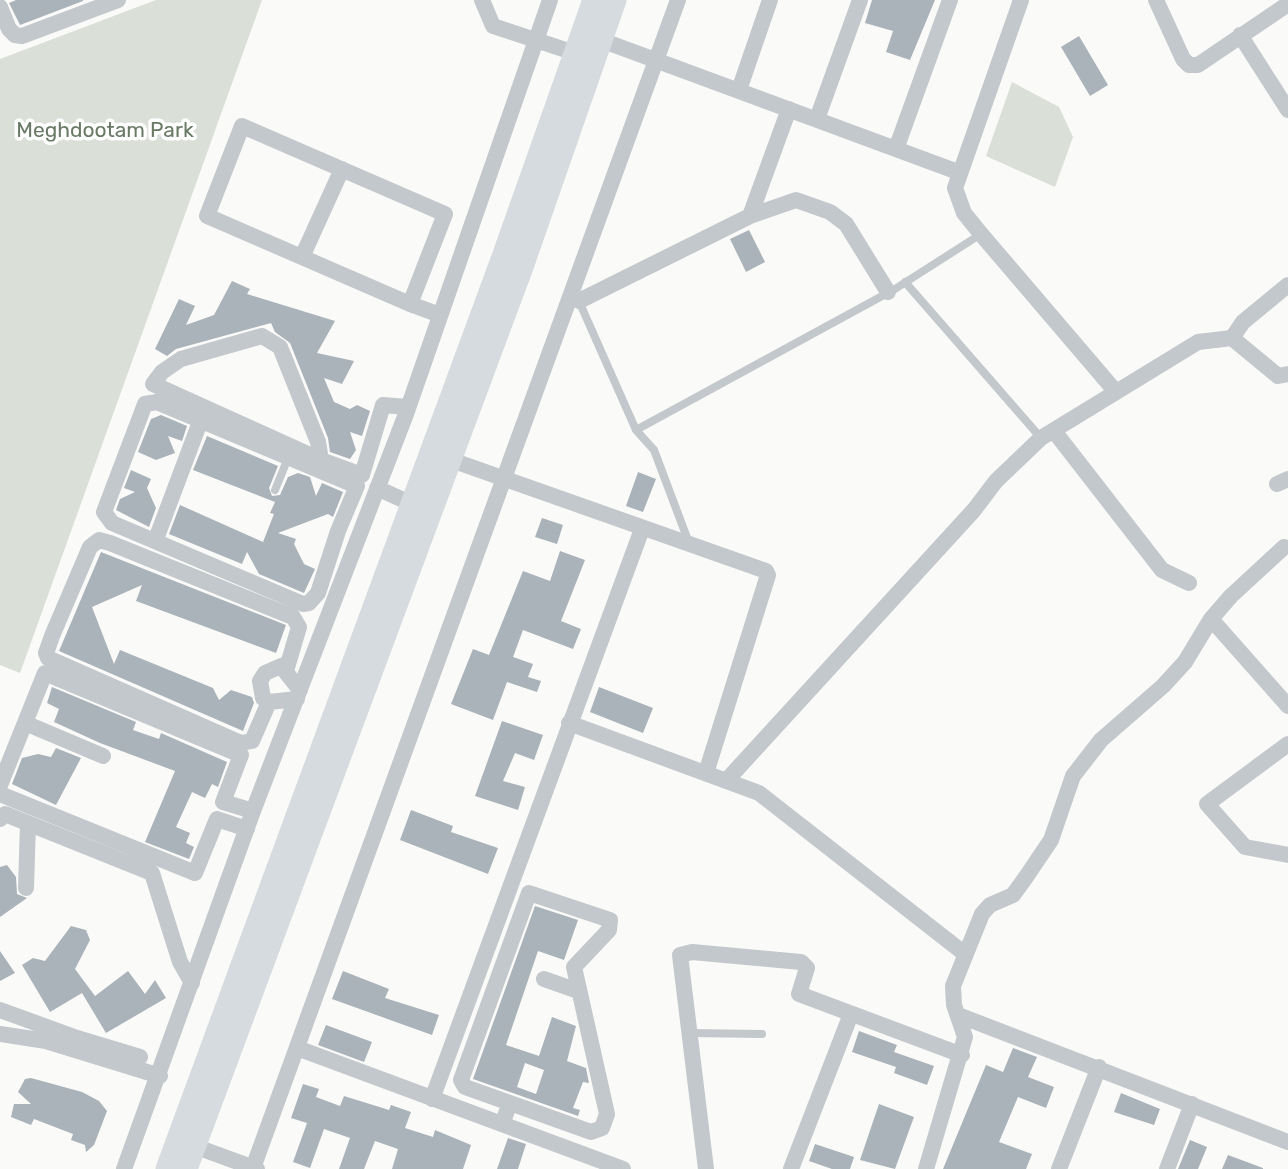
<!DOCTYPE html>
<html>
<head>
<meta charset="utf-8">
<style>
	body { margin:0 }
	canvas { display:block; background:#fafaf8 }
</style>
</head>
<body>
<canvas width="1288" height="1169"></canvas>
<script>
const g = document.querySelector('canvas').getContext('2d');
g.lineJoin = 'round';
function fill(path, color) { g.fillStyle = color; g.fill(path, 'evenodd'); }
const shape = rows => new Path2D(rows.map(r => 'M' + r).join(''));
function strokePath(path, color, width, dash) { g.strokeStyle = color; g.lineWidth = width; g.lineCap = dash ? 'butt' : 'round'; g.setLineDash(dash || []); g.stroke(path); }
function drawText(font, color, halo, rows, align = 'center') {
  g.font = font + ' Rubik,sans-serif'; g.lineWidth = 7; g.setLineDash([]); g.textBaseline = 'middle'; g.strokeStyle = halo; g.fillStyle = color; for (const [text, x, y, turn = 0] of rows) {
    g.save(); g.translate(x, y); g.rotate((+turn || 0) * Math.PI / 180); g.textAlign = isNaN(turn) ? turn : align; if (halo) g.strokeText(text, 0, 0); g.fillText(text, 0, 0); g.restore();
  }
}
const green = shape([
	[156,0,262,0,20,673,0,665,0,59],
	[1012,82,1059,107,1073,137,1055,187,986,156]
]);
const building = shape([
	[16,0,83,0,83,1,20,25,9,3],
	[872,0,935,0,910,60,886,52,893,31,865,23],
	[1079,36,1108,85,1090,96,1061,47],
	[749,230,765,262,746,272,730,239],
	[232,281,250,289,247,294,335,321,317,353,354,361,342,384,324,378,334,402,350,409,357,405,370,411,362,436,350,432,356,450,350,459,330,452,328,438,290,343,275,332,271,323,176,349,167,356,155,349,179,299,195,306,186,325,214,315],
	[161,415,187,426,182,441,168,436,175,453,156,460,138,452,151,419],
	[207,436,278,466,269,488,272,496,280,495,288,477,298,473,310,477,316,496,322,483,343,492,333,517,328,514,278,533,296,539,294,544,304,564,315,569,304,593,259,574,247,552,242,564,169,534,180,505,263,542,274,514,270,513,275,502,193,470],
	[131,470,151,479,147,488,156,508,149,527,116,510,120,499,135,492,124,488],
	[638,472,656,479,643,512,626,506],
	[542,518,563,525,557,544,535,537],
	[560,551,585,560,561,621,581,629,573,649,523,630,513,657,533,664,528,677,541,681,537,692,507,682,493,720,451,704,473,649,489,655,523,571,550,581],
	[101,552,286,625,276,653,136,601,142,585,92,607,114,664,120,650,213,688,219,700,231,690,252,697,254,703,243,731,59,651],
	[52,687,136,722,133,730,159,739,161,733,227,762,218,787,212,784,205,798,192,792,176,827,190,833,186,843,194,847,189,859,145,842,175,771,100,743,54,722,59,709,47,703],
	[599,687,653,708,643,733,590,712],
	[502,721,543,735,534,760,515,753,503,781,525,787,518,810,475,796],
	[56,748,81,758,56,805,12,784,22,758,38,754,51,757],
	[411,810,453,826,451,832,498,848,488,874,400,840],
	[7,865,16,877,17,894,27,898,0,917,0,867],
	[535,906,578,920,564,960,538,951,506,1045,539,1056,552,1017,576,1026,567,1061,586,1068,589,1083,583,1082,573,1108,580,1110,578,1116,473,1079],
	[525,1063,544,1070,536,1094,517,1087],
	[71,926,86,930,90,940,75,969,95,996,128,971,145,994,155,980,166,998,106,1033,82,993,50,1012,22,965,33,958,45,961],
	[0,951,15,973,0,981],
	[343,971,389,989,385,998,439,1015,432,1035,332,999],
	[326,1025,372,1042,364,1062,318,1045],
	[859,1031,897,1045,894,1052,934,1066,927,1085,894,1073,896,1067,852,1052],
	[1013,1048,1037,1057,1028,1077,1054,1087,1046,1108,1018,1097,999,1142,1032,1154,1026,1169,943,1169,986,1065,1003,1072],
	[31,1078,82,1092,99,1101,107,1111,94,1145,86,1152,85,1145,71,1140,73,1134,34,1119,31,1125,11,1117,14,1104,31,1104,18,1092,25,1079],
	[303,1084,319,1089,316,1097,340,1106,344,1096,389,1110,391,1105,411,1112,405,1128,433,1137,435,1130,471,1145,463,1169,392,1169,398,1149,375,1141,364,1169,339,1169,350,1138,324,1129,310,1168,293,1162,307,1123,291,1118],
	[1121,1093,1160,1109,1154,1125,1114,1112],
	[879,1104,914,1117,895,1169,860,1160],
	[508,1138,526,1144,518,1169,497,1169],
	[1190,1140,1207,1147,1198,1169,1178,1169],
	[815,1144,854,1157,850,1169,832,1169,809,1161],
	[1228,1155,1263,1168,1263,1169,1222,1169]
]);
const lane = shape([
	[905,282,1041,438],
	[578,299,636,430,895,289,981,234],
	[636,430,654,450,689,543],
	[275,490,288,458],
	[690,1033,762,1034]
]);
const street = shape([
	[482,0,493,26,575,53],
	[1021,0,955,188,964,213,981,234,1116,392],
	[1156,0,1183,59,1189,65,1198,65,1288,4],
	[0,7,9,29,15,35,22,36,118,0],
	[1240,35,1288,110],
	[601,40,958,172],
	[739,90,770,0],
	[789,109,750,216,796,200,830,212,846,224,888,292],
	[817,119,860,0],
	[896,149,950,0],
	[302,257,342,169],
	[579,301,750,216],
	[410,304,445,214,242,126,207,216,410,304,440,315],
	[1232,338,1243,322,1288,285],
	[157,402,357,486,338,531,318,593,309,603,303,604,112,523,104,512,145,404,157,402],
	[1054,431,1162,570,1189,583],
	[440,456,766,571,768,575,706,773],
	[321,460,318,442,280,347,262,336,181,359,162,372,153,384,321,460,362,475,383,405,408,407],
	[1277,484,1288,479],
	[377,488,412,504],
	[156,539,200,422],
	[1211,619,1288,706],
	[297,699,269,702,263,698,260,681,265,673,281,666,300,690],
	[269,702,252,741,241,743,48,658,46,653,52,636,90,547,99,540,110,543,293,617,299,627,286,671],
	[25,723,103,756],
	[569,723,759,793,965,954],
	[1288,744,1207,804,1245,847,1288,855],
	[726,781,974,510,996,481,1041,438,1198,342,1232,338,1278,376,1288,374],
	[0,785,45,673,241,755,223,802,253,811],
	[0,794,195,873,217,819,247,829],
	[0,819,5,814,152,873,180,962,192,983],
	[26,888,28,823],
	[544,979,578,991],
	[0,1010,77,1038,140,1057],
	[958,1015,1288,1142],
	[0,1034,46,1041,160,1076],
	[297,1048,623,1169],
	[432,1099,642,529],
	[502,1124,510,1103,465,1087,461,1080,529,893,610,920,609,930,574,967,607,1114,602,1128,591,1132,510,1103],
	[194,1146,257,1169],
	[253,1168,678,0],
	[124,1169,253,811,406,414,550,0],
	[706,1169,680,955,692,952,801,962,807,968,799,994,962,1055],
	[791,1169,851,1014],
	[926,1169,965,1037,954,1005,953,986,982,914,990,905,1013,895,1026,877,1051,840,1073,776,1101,740,1163,686,1185,662,1211,619,1231,596,1284,547],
	[1059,1169,1099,1067],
	[1167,1169,1192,1104]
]);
const secondary = shape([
	[167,1169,503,257,594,0],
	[186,1169,522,267,615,0]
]);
const parkNames = [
	["Meghdootam Park",105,131]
];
fill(green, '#dadfd7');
fill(building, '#aab3b9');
strokePath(lane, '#c3c8cc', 8);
strokePath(street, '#c3c8cc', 16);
strokePath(secondary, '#d6dbdf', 23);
drawText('21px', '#687a64', '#fff', parkNames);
</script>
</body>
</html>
